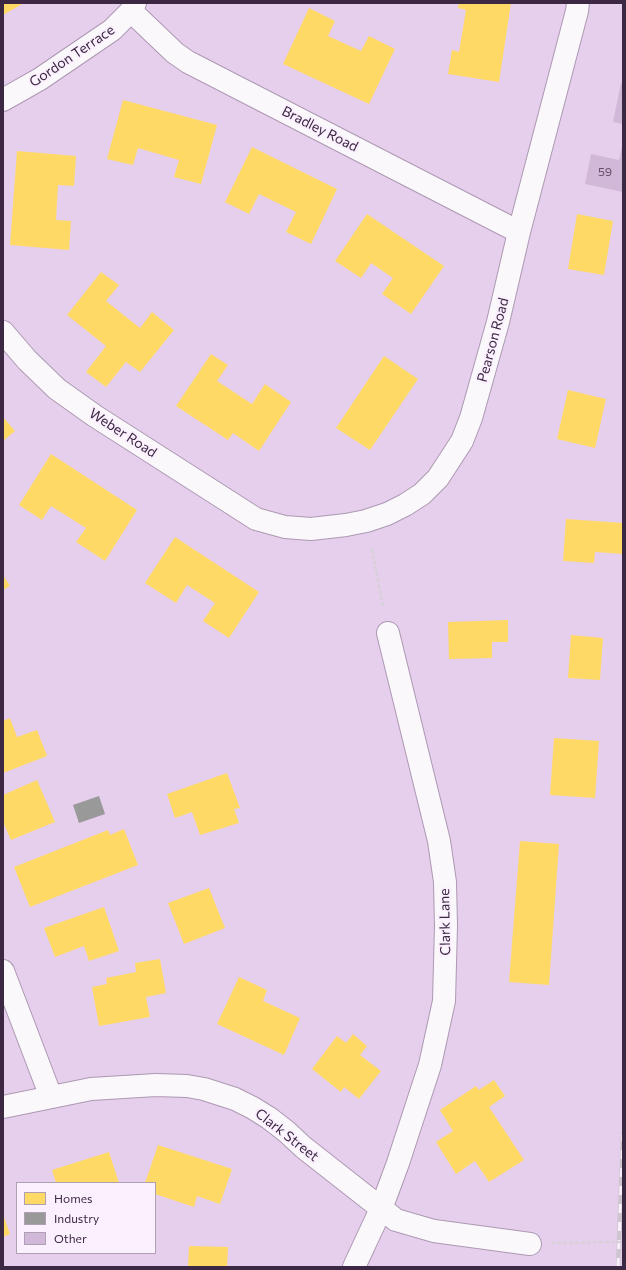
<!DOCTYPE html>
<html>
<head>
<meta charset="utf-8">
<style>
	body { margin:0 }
	#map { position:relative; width:626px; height:1270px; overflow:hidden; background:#e6cfec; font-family:Commissioner,sans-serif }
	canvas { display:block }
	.frame { position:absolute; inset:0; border:4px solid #3c2842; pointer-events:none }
	.legend { position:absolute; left:16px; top:1182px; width:140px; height:72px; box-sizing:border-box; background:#fbf0fe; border:1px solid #afa0b3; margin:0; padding:5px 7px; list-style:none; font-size:12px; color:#3c2842 }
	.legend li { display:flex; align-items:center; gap:8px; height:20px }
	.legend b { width:20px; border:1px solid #afa0b3 }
</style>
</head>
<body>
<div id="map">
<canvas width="626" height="1270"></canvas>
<div class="frame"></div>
<ul class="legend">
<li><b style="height:11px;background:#ffd966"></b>Homes</li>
<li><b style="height:11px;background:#999"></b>Industry</li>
<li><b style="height:11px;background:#d1b7d8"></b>Other</li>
</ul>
</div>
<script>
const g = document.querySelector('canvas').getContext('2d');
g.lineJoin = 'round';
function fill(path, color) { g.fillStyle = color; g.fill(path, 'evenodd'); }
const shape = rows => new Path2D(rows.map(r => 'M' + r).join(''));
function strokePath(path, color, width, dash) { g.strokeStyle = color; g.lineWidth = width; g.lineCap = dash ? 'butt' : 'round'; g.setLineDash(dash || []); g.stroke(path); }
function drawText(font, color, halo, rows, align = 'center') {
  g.font = font + ' Commissioner,sans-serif'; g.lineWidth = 4; g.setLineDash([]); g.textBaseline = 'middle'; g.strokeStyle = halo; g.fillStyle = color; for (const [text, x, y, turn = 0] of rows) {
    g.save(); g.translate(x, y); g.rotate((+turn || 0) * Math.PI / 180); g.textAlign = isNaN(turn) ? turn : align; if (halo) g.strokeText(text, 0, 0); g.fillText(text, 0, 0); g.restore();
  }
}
const homes = shape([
	[3,3,24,3,3,15],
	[459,3,511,3,499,82,448,74,452,50,459,52,466,10,458,8],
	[309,8,335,21,328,36,361,51,369,36,395,49,369,104,283,64],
	[123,100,217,125,201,184,174,177,179,160,138,148,133,165,107,159],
	[252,147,337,189,311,244,286,232,296,212,259,194,249,214,225,202],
	[17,151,76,156,74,186,58,185,56,220,71,221,69,250,10,245],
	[367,214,444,266,411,314,382,294,393,278,371,263,361,278,335,261],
	[577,214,613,221,604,275,568,269],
	[101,272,119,285,106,301,140,328,152,312,174,330,140,372,126,362,106,387,86,372,106,346,67,315],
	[211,354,228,365,217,381,252,404,265,384,291,402,259,451,233,433,228,440,176,406],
	[384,356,418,379,370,450,336,428],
	[568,390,606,399,595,448,557,439],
	[3,417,15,431,3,441],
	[51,454,137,510,105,561,76,542,86,528,51,506,42,520,19,505],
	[566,519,623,523,623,554,595,552,594,563,563,561],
	[175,537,259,592,229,638,203,621,215,603,187,585,176,603,145,583],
	[3,575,10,586,3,590],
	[508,620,508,642,492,642,492,658,449,659,448,622],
	[571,635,603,638,600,680,568,678],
	[10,718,17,737,37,730,47,756,3,773,3,721],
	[554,738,599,741,595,798,550,795],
	[227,773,240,808,234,809,239,823,200,835,192,812,175,818,167,794],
	[37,780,55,822,11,840,3,822,3,795],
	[124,829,138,865,30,907,14,867,108,830,110,835],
	[520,841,559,844,549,985,509,982],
	[209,888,225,928,184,944,168,903],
	[104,907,119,951,89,961,84,946,55,957,44,928],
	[160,959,166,993,146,997,150,1017,99,1026,92,987,107,984,106,978,136,972,135,963],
	[239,977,267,990,263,1001,300,1018,284,1055,217,1024],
	[353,1034,367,1046,360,1055,381,1071,359,1099,344,1087,341,1092,312,1069,337,1036,346,1043],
	[494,1080,505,1096,489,1107,524,1160,489,1182,475,1161,456,1174,436,1142,453,1131,440,1110,476,1086,479,1090],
	[158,1145,232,1169,220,1204,197,1196,194,1207,155,1194,155,1183,145,1183],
	[109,1152,119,1183,56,1183,52,1170],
	[3,1214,10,1234,3,1237],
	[189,1246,228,1247,227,1267,188,1267]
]);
const industry = shape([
	[99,796,105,814,79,823,73,805]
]);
const building = shape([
	[621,83,623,83,623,124,613,122],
	[622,146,623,192,585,184,591,154,619,160]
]);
const path = shape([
	[372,549,383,607]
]);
const street = shape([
	[131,11,175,53,188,62,519,232],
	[3,100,40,79,112,30,131,11,135,3],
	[3,332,27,360,57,389,95,416,256,519,285,527,311,529,346,525,366,521,387,514,405,505,422,494,438,478,462,441,471,418,498,322,519,232,577,11,578,3],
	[3,971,51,1097],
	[3,1107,91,1089,156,1085,187,1086,204,1089,235,1099,253,1108,269,1118,287,1132,303,1147,396,1220,434,1231,530,1244],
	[354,1267,381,1209,398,1163,430,1065,444,1001,446,926,445,882,439,841,388,633]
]);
const rail = shape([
	[618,1267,623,1134]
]);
const pathBridge = shape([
	[551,1243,623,1242]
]);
const numberNames = [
	["59",605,172]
];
const streetNames = [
	["Gordon Terrace",72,56,-34],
	["Bradley Road",320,129,27],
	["Pearson Road",493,340,-75],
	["Weber Road",123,433,33],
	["Clark Lane",445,922,-91],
	["Clark Street",287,1135,38]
];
fill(homes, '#ffd966');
fill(industry, '#999');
fill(building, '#d1b7d8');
strokePath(street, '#ac99b2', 24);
strokePath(path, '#d7d0d9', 2.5, [4, 2]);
strokePath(street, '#fbf8fc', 22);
strokePath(rail, '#cdc6cf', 4.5);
strokePath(rail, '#fbf0fe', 3, [9]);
strokePath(pathBridge, '#d7d0d9', 2.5, [4, 2]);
drawText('12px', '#634d69', null, numberNames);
drawText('14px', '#3c2842', '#fbf0fe', streetNames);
</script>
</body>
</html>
